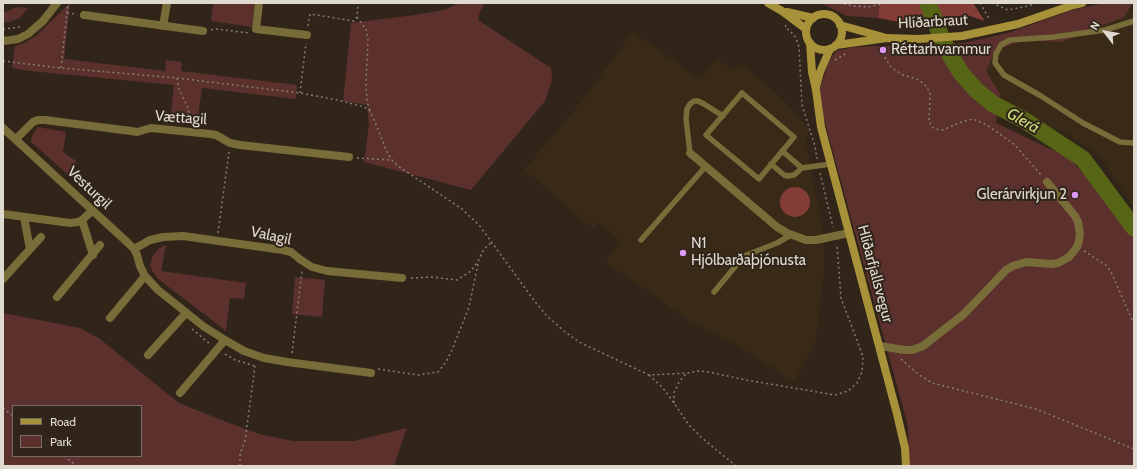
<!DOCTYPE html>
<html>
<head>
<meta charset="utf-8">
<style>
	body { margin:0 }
	#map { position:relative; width:1137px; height:469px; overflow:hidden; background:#302518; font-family:Cabin,sans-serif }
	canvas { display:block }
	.frame { position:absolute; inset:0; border:4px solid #e0d9d0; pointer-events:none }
	.legend { position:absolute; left:12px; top:405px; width:130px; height:52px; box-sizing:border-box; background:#302518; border:1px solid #766d62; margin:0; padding:5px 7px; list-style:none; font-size:12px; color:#e0d9d0 }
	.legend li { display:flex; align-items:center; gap:8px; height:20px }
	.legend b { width:20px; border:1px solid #766d62 }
	.north { position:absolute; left:1085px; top:12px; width:40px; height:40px; -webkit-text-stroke:3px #302518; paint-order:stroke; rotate:301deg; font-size:11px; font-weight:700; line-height:16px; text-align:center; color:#e0d9d0 }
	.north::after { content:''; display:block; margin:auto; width:14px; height:18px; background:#e0d9d0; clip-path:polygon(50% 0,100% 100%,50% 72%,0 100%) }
</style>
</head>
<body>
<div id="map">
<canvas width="1137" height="469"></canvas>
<div class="frame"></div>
<ul class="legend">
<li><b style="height:5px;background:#a7923a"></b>Road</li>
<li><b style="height:11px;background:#5c312d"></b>Park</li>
</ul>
<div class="north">N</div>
</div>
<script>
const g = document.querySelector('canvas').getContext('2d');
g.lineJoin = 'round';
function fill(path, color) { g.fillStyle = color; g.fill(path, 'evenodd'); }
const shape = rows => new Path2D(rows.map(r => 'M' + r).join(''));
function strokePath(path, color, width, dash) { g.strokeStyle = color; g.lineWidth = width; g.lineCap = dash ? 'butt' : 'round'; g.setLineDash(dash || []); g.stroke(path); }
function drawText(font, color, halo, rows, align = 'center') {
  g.font = font + ' Cabin,sans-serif'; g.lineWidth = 4; g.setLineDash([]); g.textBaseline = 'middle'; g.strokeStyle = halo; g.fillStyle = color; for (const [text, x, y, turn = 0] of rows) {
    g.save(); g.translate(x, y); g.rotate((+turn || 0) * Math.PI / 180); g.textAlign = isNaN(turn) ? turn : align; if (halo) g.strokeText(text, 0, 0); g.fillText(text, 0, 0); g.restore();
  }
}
const built = shape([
	[1134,10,1134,208,1100,156,1070,136,1020,113,982,87,987,48,1008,36],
	[633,31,700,80,717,58,734,71,741,63,783,99,809,130,806,141,812,174,824,235,824,274,815,345,794,381,736,345,686,318,605,262,620,240,599,222,593,228,524,170,587,95]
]);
const green = shape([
	[70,3,64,59,165,71,166,60,182,62,181,71,297,85,296,99,202,88,197,125,170,122,174,85,31,71,12,68,15,46,24,43,37,35],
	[213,3,255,3,252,27,211,21],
	[459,3,485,3,479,14,478,20,551,68,552,80,545,101,471,190,364,162,369,125,367,105,343,101,351,23,415,15,444,10],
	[806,3,880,3,878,18,847,16,823,4],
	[1105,3,1134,3,1132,4,1124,17,1061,42,1024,40,995,50,986,71,1000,94,996,123,1067,157,1099,188,1134,236,1134,466,909,466,908,426,822,112,820,89,828,63,836,51,854,47,965,43,1008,33,1072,10],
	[17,7,28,8,20,18,9,22,3,22,3,13],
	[38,127,66,132,63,152,76,161,73,179,31,142,32,136],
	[166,245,161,271,246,283,244,299,230,298,226,331,157,278,153,272,150,265,153,255,158,249],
	[295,277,325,280,322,317,292,314],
	[3,313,80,328,100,339,179,403,219,419,259,434,293,441,354,441,407,428,394,466,3,466],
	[13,406,141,406,141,456,13,456]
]);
const forest = shape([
	[880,3,973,3,985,21,967,15,910,24,878,18],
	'780 202a15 15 0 1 1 30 0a15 15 0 1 1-30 0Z'
]);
const river = shape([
	[928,3,942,39,949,53,961,73,976,90,993,104,1024,120,1083,159,1134,228]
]);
const path = shape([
	[839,3,853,6,869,7,886,3],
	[980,3,990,20],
	[992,3,1008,10,1028,6,1037,3],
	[67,13,75,14],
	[357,17,366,29,368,40,366,84,367,101,370,111],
	[786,25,785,27,791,32,796,38,799,47,802,105,815,146,817,159],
	[308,26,310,14,354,21,357,17,358,3],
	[3,29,21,27],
	[211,30,216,29,249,33],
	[881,48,885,58,891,67,903,75,919,80,926,86,930,93,930,97,929,121,932,127,935,129,943,130,961,122,973,119,987,125,1015,145,1042,176],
	[835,60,847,53],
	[3,61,61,68,177,78,300,93,338,100,364,107,370,111,375,122,387,152,392,160,398,166,462,209,479,225,536,303,548,317,564,331,579,342,649,375,688,373,698,371,709,372,746,380,835,395,848,391,857,383,862,372,863,357,858,343,841,298,837,245],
	[61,68,68,3],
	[177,78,179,89,189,110,188,123],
	[300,93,306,43],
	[357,158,391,160],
	[820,173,833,227],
	[218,233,229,152],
	[1084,251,1107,266,1111,272,1134,324],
	[411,278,431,277,457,280,471,271,479,260],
	[192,329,210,344],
	[292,353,302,271],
	[225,354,235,360,255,366],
	[901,359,918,374,932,383,1036,409,1134,449],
	[378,369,418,375,438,372,446,362,452,350,469,307,479,259,484,249,492,242],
	[649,375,663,388,674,403,689,425,702,438,736,466],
	[674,403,674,393,679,382,687,373],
	[3,408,13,416],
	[64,456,77,466],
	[240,466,240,454,245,441,255,366]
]);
const lane = shape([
	[1134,21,1105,30,1054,37,1010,40,1001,45,996,54,995,63,1004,75,1041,96,1083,123,1120,142,1134,143],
	[742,93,794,137,759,179,706,135,742,93],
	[782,151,802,168],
	[690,153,686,119,687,109,690,104,694,101,698,101,704,104,723,116],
	[771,164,784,175,788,176,794,175,802,168,831,164],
	[641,240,706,166],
	[714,292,744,256,777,243,791,235]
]);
const street = shape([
	[259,3,256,29,307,35],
	[84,15,203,31],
	[163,26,167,3],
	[3,41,18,39,28,34,43,21,57,3],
	[3,128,128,243,134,249,137,255,140,266,145,276,158,290,203,326,225,340,244,351,264,358,287,362,371,373],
	[16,139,33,122,38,120,45,120,131,131,137,132,151,128,210,134,216,135,230,143,240,145,349,157],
	[690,153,777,227,787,233,806,240,816,240,849,233],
	[3,214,70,223,78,222,82,220,93,210],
	[24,217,30,249],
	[82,220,93,255],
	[134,249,150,240,163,237,183,236,283,250,291,252,301,260,312,267,327,271,402,278],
	[3,279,41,237],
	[57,297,100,245],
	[110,318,145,276],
	[880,346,905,350,912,350,923,346,964,314,1006,270,1013,266,1026,262,1052,264,1058,263,1069,257,1077,247,1079,241,1080,234,1078,222,1075,216,1047,182],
	[148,355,186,313],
	[180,393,225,340]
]);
const secondary = shape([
	[768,3,782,11,806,29],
	[787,12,813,18],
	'806 32a18 18 0 1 1 36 0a18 18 0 1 1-36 0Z',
	[840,25,883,37],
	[810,43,812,72,816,90,821,127,897,414,905,448,906,466],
	[836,45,887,38,918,39,962,36,1018,24,1073,5,1082,3],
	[816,87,820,72,830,49]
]);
const markers = [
	[883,50,4,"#db99f5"],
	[1075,195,4,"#db99f5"],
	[683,253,4,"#db99f5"]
];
const streetNames = [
	["Hlíðarbraut",933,22,-3],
	["Vættagil",181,118,4],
	["Vesturgil",89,188,43],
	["Valagil",271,236,12],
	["Hlíðarfjallsvegur",875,274,75]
];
const poiNames = [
	["Réttarhvammur",891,50],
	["Glerárvirkjun 2",1067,195,"right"],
	["N1",691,244],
	["Hjólbarðaþjónusta",691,261]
];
const waterNames = [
	["Glerá",1023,121,30]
];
fill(built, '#392a17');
fill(green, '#5c312d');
fill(forest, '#843c37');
strokePath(river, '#576517', 17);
strokePath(path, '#867d72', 1.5, [2, 3]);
strokePath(lane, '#786c38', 5.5);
strokePath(street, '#786c38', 8);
strokePath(secondary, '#a7923a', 8);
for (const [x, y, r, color] of markers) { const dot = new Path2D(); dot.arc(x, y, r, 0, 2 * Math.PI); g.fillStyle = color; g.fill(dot); strokePath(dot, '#302518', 1.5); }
drawText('15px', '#e0d9d0', '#302518', streetNames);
drawText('15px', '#e0d9d0', '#302518', poiNames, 'left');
drawText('italic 16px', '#c9de78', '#302518', waterNames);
</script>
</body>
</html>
